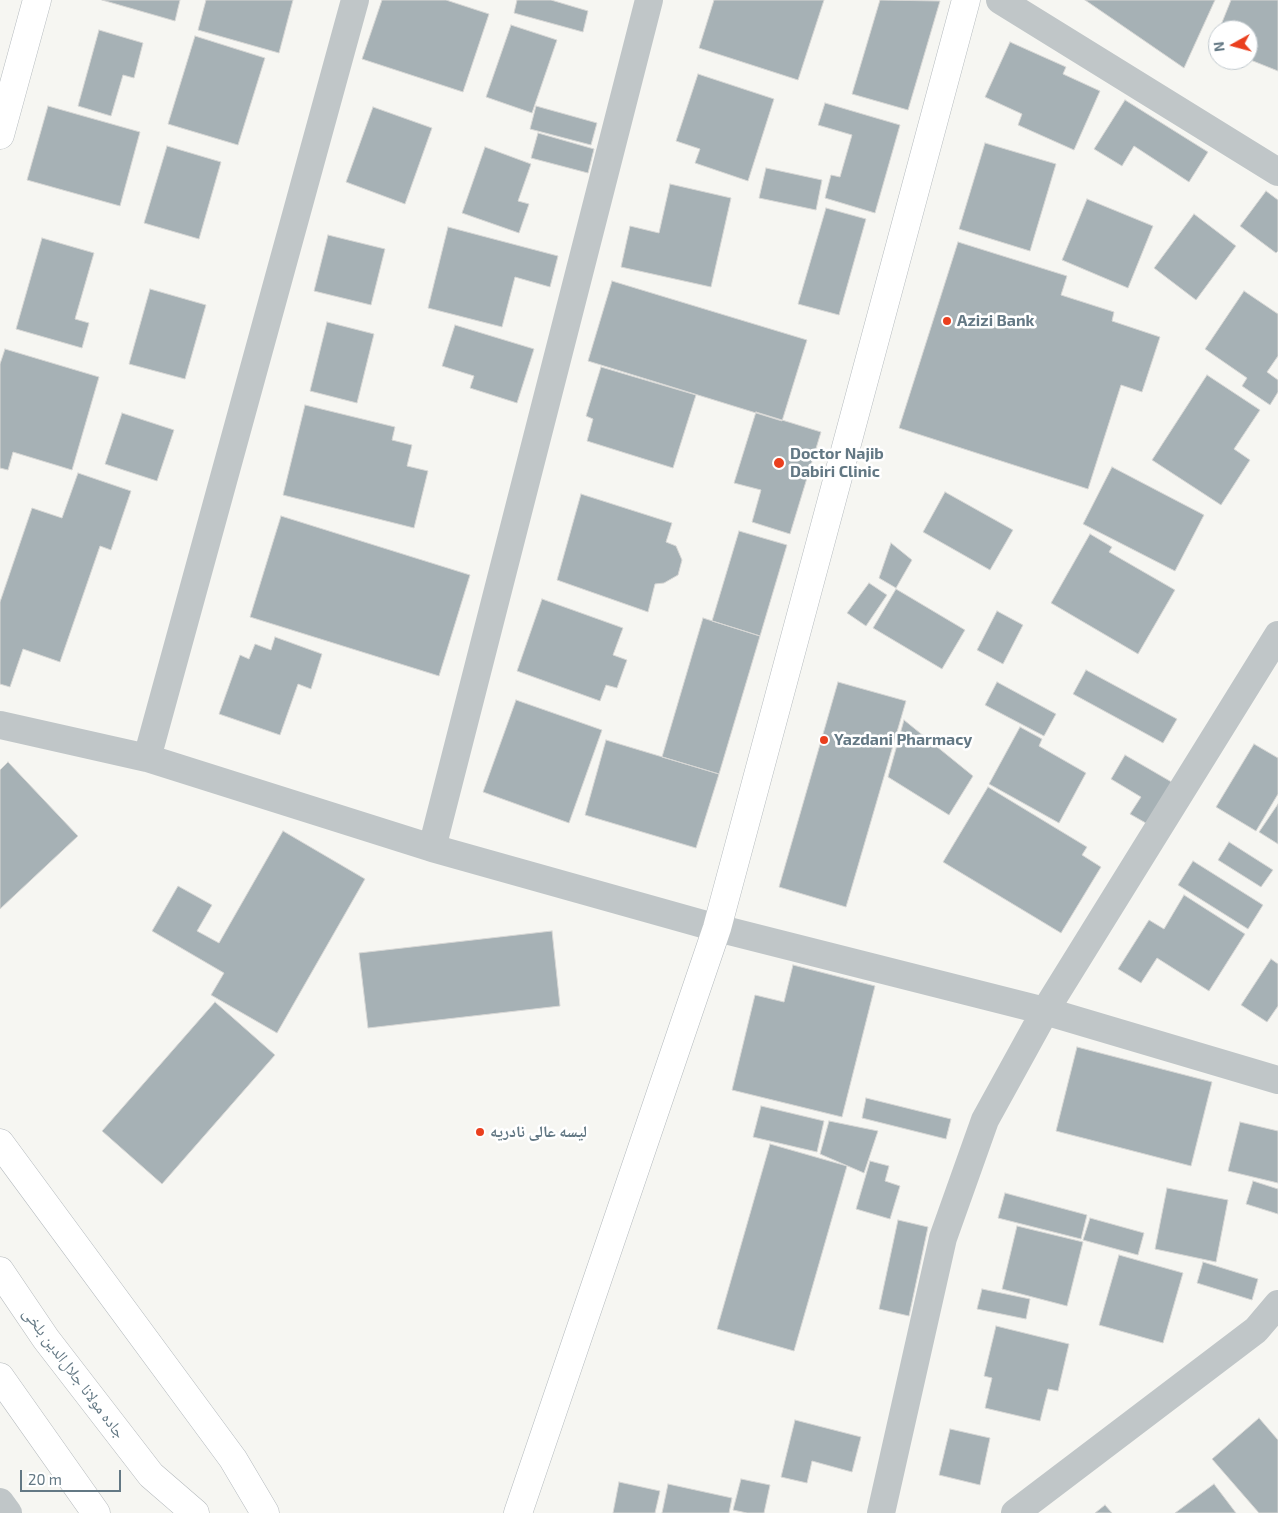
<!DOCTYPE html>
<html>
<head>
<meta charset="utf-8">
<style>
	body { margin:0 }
	#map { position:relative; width:1278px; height:1513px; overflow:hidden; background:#f6f6f2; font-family:"Exo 2",sans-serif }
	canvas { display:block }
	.north { position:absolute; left:1208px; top:20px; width:50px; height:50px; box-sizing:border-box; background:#fff; border:1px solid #c1c9ce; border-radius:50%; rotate:263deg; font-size:14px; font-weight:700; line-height:20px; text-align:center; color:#637884 }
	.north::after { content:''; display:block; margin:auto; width:18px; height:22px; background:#ea3f1e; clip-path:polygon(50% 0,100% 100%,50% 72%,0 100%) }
	.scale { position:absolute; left:20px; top:1470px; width:101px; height:22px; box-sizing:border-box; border:2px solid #637884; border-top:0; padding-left:6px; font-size:15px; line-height:18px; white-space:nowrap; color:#637884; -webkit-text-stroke:4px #fff; paint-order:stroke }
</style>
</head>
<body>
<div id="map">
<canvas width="1278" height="1513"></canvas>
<div class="north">N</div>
<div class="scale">20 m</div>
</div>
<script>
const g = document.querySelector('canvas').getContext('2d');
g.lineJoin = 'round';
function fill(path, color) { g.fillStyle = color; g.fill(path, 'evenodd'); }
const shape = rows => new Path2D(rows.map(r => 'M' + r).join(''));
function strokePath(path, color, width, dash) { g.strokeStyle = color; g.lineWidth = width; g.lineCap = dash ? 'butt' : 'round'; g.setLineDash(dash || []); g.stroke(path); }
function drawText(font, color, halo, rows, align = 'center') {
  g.font = font + ' "Exo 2","Noto Naskh Arabic",sans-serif'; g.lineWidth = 5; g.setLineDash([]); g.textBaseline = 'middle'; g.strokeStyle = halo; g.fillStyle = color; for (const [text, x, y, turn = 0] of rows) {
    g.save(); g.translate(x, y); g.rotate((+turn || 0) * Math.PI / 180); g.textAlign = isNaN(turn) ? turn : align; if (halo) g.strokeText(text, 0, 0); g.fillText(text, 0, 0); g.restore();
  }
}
const building = shape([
	[102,0,180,0,175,21,102,0],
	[206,0,293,0,279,53,198,30,206,0],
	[382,0,446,0,489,14,463,92,362,59,382,0],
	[517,0,551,0,588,11,583,32,514,13,517,0],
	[714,0,824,0,798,80,699,48,714,0],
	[880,0,940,1,908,110,852,94,880,0],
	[1085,0,1215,0,1184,68,1085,0],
	[1231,0,1278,0,1278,71,1248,59,1248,30,1219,30,1231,0],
	[511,25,557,40,532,113,486,97,511,25],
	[99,30,143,43,134,78,123,75,111,116,78,106,99,30],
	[195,36,265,58,238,145,168,124,195,36],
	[1010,42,1066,67,1063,74,1100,91,1074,150,1018,125,1022,114,985,97,1010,42],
	[698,74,774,99,748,181,695,163,700,149,676,141,698,74],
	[1125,100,1208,152,1189,182,1134,146,1122,166,1094,149,1125,100],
	[825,103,900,125,875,213,825,198,831,175,840,177,852,135,818,125,825,103],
	[48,106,140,132,120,206,27,180,48,106],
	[536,106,597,123,591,145,530,129,536,106],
	[373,107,432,128,405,204,346,182,373,107],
	[538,133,594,149,588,173,531,158,538,133],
	[985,143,1056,164,1030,251,959,229,985,143],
	[167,146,221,162,199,239,144,223,167,146],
	[485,147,531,164,518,201,529,204,519,233,462,213,485,147],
	[766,168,822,180,816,210,759,198,766,168],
	[670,184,731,198,711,287,621,267,630,226,659,233,670,184],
	[1266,191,1278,200,1278,251,1276,253,1240,226,1266,191],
	[1087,199,1153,226,1128,288,1062,260,1087,199],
	[826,208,866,219,839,315,798,304,826,208],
	[1194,214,1236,246,1196,300,1154,268,1194,214],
	[448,227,558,256,550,287,515,277,502,327,428,308,448,227],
	[328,235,385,249,371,305,314,291,328,235],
	[42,238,94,253,75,319,89,323,82,348,16,329,42,238],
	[958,242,1067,276,1061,295,1114,312,1112,321,1160,337,1142,392,1121,385,1088,489,899,428,958,242],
	[612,281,807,340,782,421,588,361,612,281],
	[150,289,206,305,185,379,129,364,150,289],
	[1244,291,1278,314,1278,356,1267,372,1278,380,1278,392,1270,405,1242,386,1247,378,1205,349,1244,291],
	[327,322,374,334,357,403,310,391,327,322],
	[455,325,534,349,517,403,470,388,474,376,442,366,455,325],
	[5,349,99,377,72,470,13,452,8,470,0,468,0,364,5,349],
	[601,367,696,395,673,468,587,441,593,419,586,416,601,367],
	[1207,375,1260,410,1234,449,1250,460,1221,505,1152,460,1207,375],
	[305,405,395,427,392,440,412,445,407,466,428,471,414,528,283,495,305,405],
	[756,412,821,432,790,534,752,522,761,490,734,483,756,412],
	[122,413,174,430,157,481,105,464,122,413],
	[1112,467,1204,515,1175,571,1083,524,1112,467],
	[78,473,131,491,111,550,100,546,60,662,23,649,10,687,0,684,0,602,32,508,62,518,78,473],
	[945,492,1013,530,990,570,923,532,945,492],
	[581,494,672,523,666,542,676,546,682,560,678,575,664,583,655,584,648,612,557,580,581,494],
	[281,516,470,575,439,676,250,617,281,516],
	[739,531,787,545,760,636,712,621,739,531],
	[1090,534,1112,547,1109,552,1175,590,1138,654,1051,603,1090,534],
	[891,543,912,560,896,588,879,578,891,543],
	[869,583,887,595,866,626,847,613,869,583],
	[896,589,965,630,942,669,873,628,896,589],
	[542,599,623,628,613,655,627,660,617,688,606,685,600,701,517,671,542,599],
	[997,611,1023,625,1003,664,977,650,997,611],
	[703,618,760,636,719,774,662,757,703,618],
	[275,637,322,654,311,689,298,684,280,735,219,714,240,655,249,659,255,644,271,650,275,637],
	[1086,670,1177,719,1163,743,1073,694,1086,670],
	[838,682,906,701,846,907,779,887,838,682],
	[997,682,1056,714,1044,736,985,705,997,682],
	[516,700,602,730,569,823,483,792,516,700],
	[904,720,973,776,949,815,888,777,904,720],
	[1020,727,1042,739,1039,746,1086,773,1059,823,989,784,1020,727],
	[606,740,719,774,696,848,585,815,606,740],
	[1254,744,1278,758,1278,794,1256,831,1216,807,1254,744],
	[1125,755,1175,784,1151,826,1130,814,1141,797,1111,779,1125,755],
	[8,762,78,836,0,909,0,770,8,762],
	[988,787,1087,847,1082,855,1101,867,1061,933,943,862,988,787],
	[1278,804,1278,844,1259,832,1278,804],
	[283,831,365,879,277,1033,211,995,224,973,152,931,178,886,212,905,197,931,219,943,283,831],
	[1229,842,1273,870,1261,887,1218,860,1229,842],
	[1193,861,1263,905,1248,929,1178,885,1193,861],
	[1184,895,1245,934,1209,991,1157,958,1141,983,1118,969,1149,920,1164,929,1184,895],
	[552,931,560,1006,368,1028,359,953,552,931],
	[1271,959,1278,964,1278,1006,1267,1022,1241,1005,1271,959],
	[793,965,875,986,842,1117,732,1090,755,995,784,1002,793,965],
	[215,1002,275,1055,162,1184,102,1131,215,1002],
	[1077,1047,1212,1082,1191,1166,1056,1131,1077,1047],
	[866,1098,951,1119,946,1139,862,1118,866,1098],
	[761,1106,824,1121,817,1152,753,1137,761,1106],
	[829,1121,878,1131,864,1173,820,1154,829,1121],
	[1240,1122,1278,1131,1278,1183,1228,1171,1240,1122],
	[770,1144,847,1166,794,1351,717,1329,770,1144],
	[870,1161,889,1166,885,1181,900,1186,890,1219,856,1209,870,1161],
	[1253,1181,1278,1189,1278,1214,1246,1204,1253,1181],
	[1167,1188,1228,1200,1216,1262,1155,1249,1167,1188],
	[1005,1193,1087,1215,1081,1239,998,1218,1005,1193],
	[1090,1218,1144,1233,1138,1255,1083,1240,1090,1218],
	[898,1220,928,1227,909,1316,879,1309,898,1220],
	[1017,1226,1083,1242,1067,1306,1002,1289,1017,1226],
	[1119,1255,1183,1273,1163,1343,1099,1325,1119,1255],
	[1203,1262,1258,1279,1252,1300,1197,1283,1203,1262],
	[982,1289,1030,1299,1026,1319,977,1309,982,1289],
	[996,1326,1069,1344,1058,1391,1048,1389,1040,1421,985,1408,992,1378,984,1376,996,1326],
	[1259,1418,1278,1440,1278,1513,1259,1513,1212,1459,1259,1418],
	[795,1420,861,1437,852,1472,812,1461,807,1483,781,1477,795,1420],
	[950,1429,990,1438,980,1485,939,1475,950,1429],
	[741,1479,770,1485,764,1513,747,1513,733,1510,741,1479],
	[619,1482,660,1491,655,1513,613,1513,619,1482],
	[668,1484,732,1498,729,1513,662,1513,668,1484],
	[1214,1484,1236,1513,1175,1513,1214,1484],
	[1105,1505,1112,1513,1095,1513,1105,1505]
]);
const street = shape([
	[1000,0,1278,172],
	[0,725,147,758,432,848,717,928,1045,1011,1278,1080],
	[147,758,355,0],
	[432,848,649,0],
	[0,1502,8,1513],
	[881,1513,943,1238,985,1120,1045,1011,1278,635],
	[1015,1513,1256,1330,1278,1304]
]);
const secondary = shape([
	[0,135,37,0],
	[0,1143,233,1459,265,1513],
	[518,1513,717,928,966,0]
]);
const primary = shape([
	[0,1271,46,1339,151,1475,195,1513],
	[0,1377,96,1513]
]);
const markers = [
	[947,321,5,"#ea3f1e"],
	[779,463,6,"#ea3f1e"],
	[824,740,5,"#ea3f1e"],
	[480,1132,5,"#ea3f1e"]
];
const poiNames = [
	["Azizi Bank",957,321],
	["Doctor Najib",790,454],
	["Dabiri Clinic",790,472],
	["Yazdani Pharmacy",834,740],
	["لیسه عالی نادریه",490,1132]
];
const streetNames = [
	["جاده مولانا جلال‌الدین بلخی",74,1373,53]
];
fill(building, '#a6b1b5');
strokePath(building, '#d7d7d5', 1);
strokePath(secondary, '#b3b9bd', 29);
strokePath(primary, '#b4b9bc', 29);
strokePath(street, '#c0c6c8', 28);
strokePath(secondary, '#fff', 28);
strokePath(primary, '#fff', 28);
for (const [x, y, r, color] of markers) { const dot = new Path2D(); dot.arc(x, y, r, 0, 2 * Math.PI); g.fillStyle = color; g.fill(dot); strokePath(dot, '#fff', 2); }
drawText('bold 16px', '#637884', '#fff', poiNames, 'left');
drawText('16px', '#637884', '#fff', streetNames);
</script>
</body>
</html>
